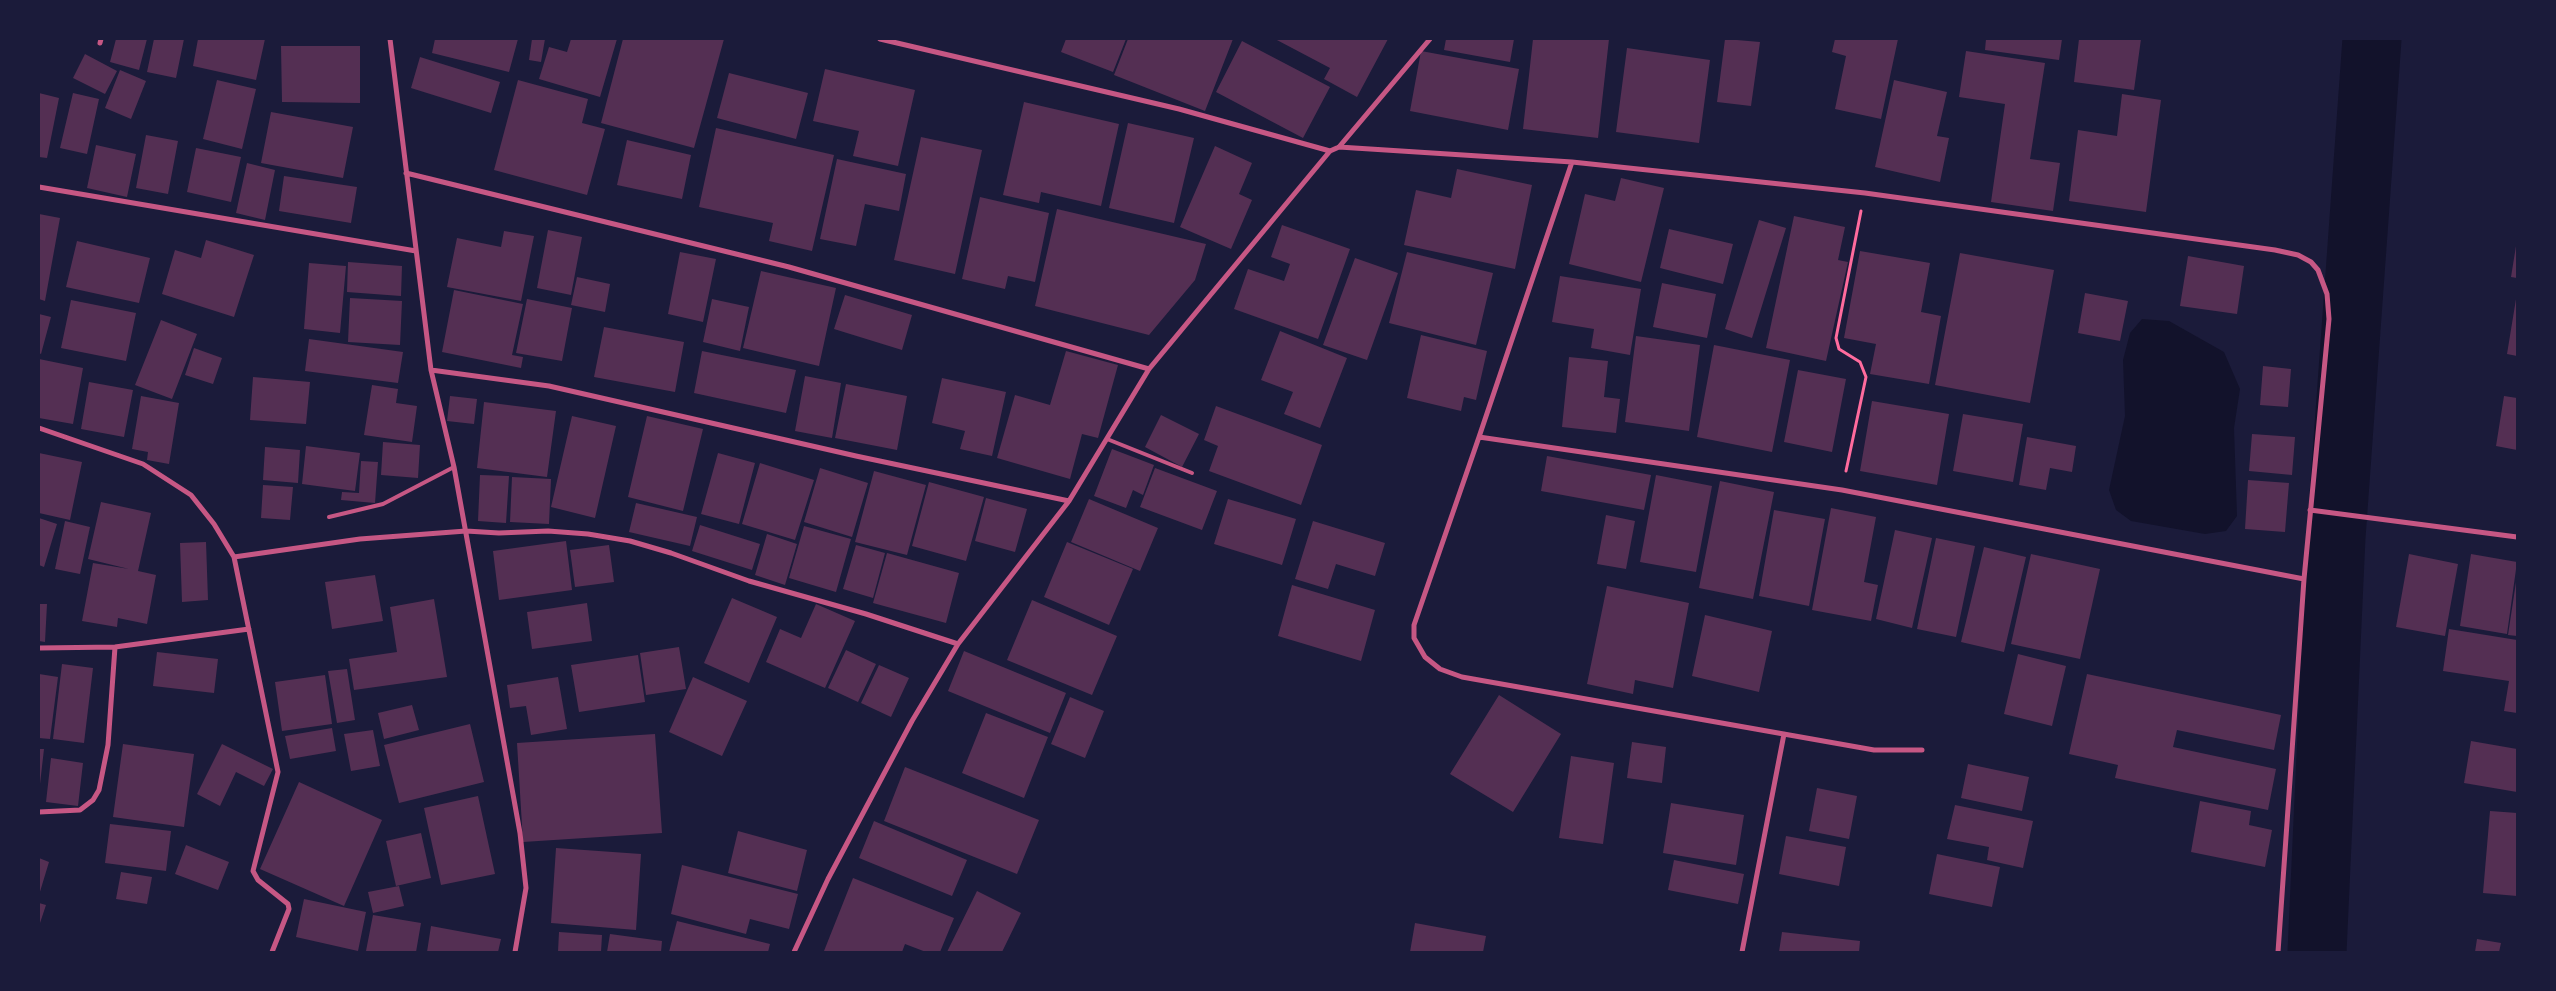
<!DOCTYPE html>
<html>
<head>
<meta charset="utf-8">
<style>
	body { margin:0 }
	#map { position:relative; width:2556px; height:991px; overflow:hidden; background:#1b1b3a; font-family:"PT Sans",sans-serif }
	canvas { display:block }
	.frame { position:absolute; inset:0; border:40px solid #1b1b3a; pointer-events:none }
</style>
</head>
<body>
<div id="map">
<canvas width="2556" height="991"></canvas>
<div class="frame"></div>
</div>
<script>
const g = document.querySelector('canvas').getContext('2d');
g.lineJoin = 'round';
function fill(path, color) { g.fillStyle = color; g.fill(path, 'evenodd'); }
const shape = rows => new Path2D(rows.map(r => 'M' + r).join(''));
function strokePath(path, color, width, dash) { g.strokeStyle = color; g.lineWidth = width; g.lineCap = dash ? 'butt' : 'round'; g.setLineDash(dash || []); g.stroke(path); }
const water = shape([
	[2142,319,2169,321,2224,352,2240,389,2234,428,2237,516,2226,531,2205,534,2131,521,2116,510,2109,490,2125,416,2123,360,2130,333]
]);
const river = shape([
	[2317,952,2336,537,2372,39]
]);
const building = shape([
	[116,39,147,39,139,70,110,62],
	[154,39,184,39,176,78,147,72],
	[198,39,265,39,256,80,193,66],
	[435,39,518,39,509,72,432,53],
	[532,39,545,39,541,62,529,60],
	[571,39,617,39,600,97,539,79,549,47,567,52],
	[623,39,724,39,694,148,601,123],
	[1066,39,1126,39,1113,72,1061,52],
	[1128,39,1233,39,1205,111,1114,75],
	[1275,39,1388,39,1357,97,1324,79,1330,68],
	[1446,39,1514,39,1510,62,1444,50],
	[1533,39,1609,39,1598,138,1523,129],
	[1725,39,1760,42,1751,106,1717,102],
	[1835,39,1898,39,1881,119,1835,109,1846,56,1832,52],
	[1986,39,2062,39,2059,60,1985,50],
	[2079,39,2141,39,2134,90,2074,82],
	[1242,41,1330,87,1303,138,1216,92],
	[281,46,360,46,360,103,282,102],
	[1627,48,1710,60,1699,143,1616,132],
	[1421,51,1519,69,1508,130,1410,111],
	[1966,51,2045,63,2030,159,2060,163,2053,211,1991,202,2005,104,1959,97],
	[85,54,117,71,105,94,73,78],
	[420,57,500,82,491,113,411,88],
	[825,69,915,90,898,166,853,156,859,131,813,121],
	[120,70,146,81,131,119,105,108],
	[729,73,808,93,796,139,717,118],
	[217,80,256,89,242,149,203,139],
	[518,80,588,99,582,123,605,129,587,195,494,170],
	[1894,80,1947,92,1937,136,1949,138,1940,182,1875,167],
	[39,93,59,98,47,158,39,157],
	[73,93,99,99,87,154,60,148],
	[2122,94,2161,100,2146,212,2069,201,2078,130,2117,136],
	[1024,102,1119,124,1101,206,1041,192,1039,203,1003,195],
	[271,112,353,127,343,178,261,163],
	[1128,123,1194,138,1174,223,1109,208],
	[716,128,834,155,812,251,769,241,773,223,699,207],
	[146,135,178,141,168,194,136,188],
	[921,137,982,150,955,274,894,260],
	[627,140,691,155,682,199,617,185],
	[96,145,136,154,127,197,87,188],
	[1215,146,1252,163,1239,194,1252,200,1231,249,1180,227],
	[196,148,241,157,231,202,187,192],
	[837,159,906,174,899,211,865,204,856,246,820,239],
	[247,163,275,170,265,220,236,213],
	[1457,169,1532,185,1515,269,1404,245,1416,190,1451,198],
	[284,176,357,187,351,223,279,211],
	[1621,178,1664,188,1641,282,1569,264,1585,194,1615,201],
	[980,197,1049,213,1035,282,1008,276,1005,289,962,279],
	[1057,209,1206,244,1195,280,1149,335,1035,306],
	[39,214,60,218,45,301,39,299],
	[1794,216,1845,227,1838,260,1848,262,1826,361,1766,348],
	[1759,220,1786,228,1752,338,1725,329],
	[1282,225,1350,249,1318,339,1234,309,1248,269,1284,281,1290,264,1271,257],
	[1669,229,1733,244,1723,284,1660,268],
	[548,230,582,237,571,295,537,288],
	[504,231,534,236,521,301,447,287,457,238,501,247],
	[206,240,254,255,234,317,162,294,175,250,201,258],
	[77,241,150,258,139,303,66,287],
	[2516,246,2517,246,2517,278,2511,277],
	[1860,251,1930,263,1921,312,1941,316,1929,384,1870,374,1876,344,1844,338],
	[680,252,716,259,703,322,668,314],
	[1407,252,1493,273,1476,345,1389,323],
	[1960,253,2054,270,2030,403,1935,385],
	[2188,256,2244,266,2237,314,2180,306],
	[1355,258,1398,273,1367,360,1323,345],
	[348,262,402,266,401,296,347,292],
	[309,263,346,266,340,333,304,329],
	[761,271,836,288,819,366,743,348],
	[1560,276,1641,289,1630,355,1591,348,1594,329,1552,322],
	[577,277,610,284,605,312,571,305],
	[1662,283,1716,294,1707,338,1653,327],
	[454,290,523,304,512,355,523,357,521,368,442,352],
	[2085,293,2128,301,2120,341,2078,333],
	[845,295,912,315,902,350,834,329],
	[350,298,402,301,400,345,348,342],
	[527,299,572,308,562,361,516,353],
	[712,299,749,307,740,351,703,342],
	[2516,299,2517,299,2517,356,2507,354],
	[71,300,136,313,126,361,61,348],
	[39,314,51,317,41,354,39,353],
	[161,320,197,334,172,399,135,385],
	[604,327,684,342,675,392,594,377],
	[1280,331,1347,358,1320,428,1284,414,1293,392,1261,380],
	[1421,335,1487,351,1476,400,1464,397,1461,411,1407,398],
	[1636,336,1700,345,1689,431,1625,422],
	[309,339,403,352,398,383,305,371],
	[1714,345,1790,360,1772,452,1697,437],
	[194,348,222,358,213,384,185,375],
	[702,351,796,370,786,413,694,393],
	[1066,351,1118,365,1098,438,1082,434,1070,479,997,458,1015,395,1050,405],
	[1569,357,1608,361,1604,397,1620,399,1616,433,1562,427],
	[39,359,83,368,73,424,39,418],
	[2263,366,2291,369,2288,407,2260,405],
	[1798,370,1846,379,1832,452,1784,442],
	[805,376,841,383,832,438,795,431],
	[253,377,310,382,306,424,250,420],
	[942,378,1006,392,992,456,960,449,965,431,932,423],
	[89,382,133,390,124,437,81,429],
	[846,384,907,396,897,450,835,438],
	[372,385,398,389,396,403,417,406,412,442,364,435],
	[141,396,179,403,169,464,147,460,148,452,132,449],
	[450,396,477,399,474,424,447,421],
	[2504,396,2517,398,2517,450,2496,446],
	[1872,401,1949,414,1937,485,1860,471],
	[484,402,556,411,547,477,477,468],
	[1216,406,1322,445,1301,505,1209,471,1218,446,1204,440],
	[1963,414,2023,424,2013,482,1953,471],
	[1161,415,1199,434,1182,467,1145,447],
	[572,416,616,426,595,518,551,507],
	[647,416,703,429,683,511,628,497],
	[2252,434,2295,437,2292,475,2249,471],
	[2027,437,2076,446,2072,472,2050,468,2046,490,2019,485],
	[383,442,420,445,418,478,381,475],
	[306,446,360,453,355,491,302,484],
	[265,447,300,450,298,483,263,480],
	[1112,449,1154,465,1143,495,1133,490,1126,508,1094,496],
	[39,453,82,462,70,520,39,513],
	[718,453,755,463,739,524,701,514],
	[1547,456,1651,475,1644,510,1541,491],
	[361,461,378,462,375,503,341,500,342,492,359,493],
	[760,463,814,480,795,540,742,524],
	[820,468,868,483,852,537,804,522],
	[1155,468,1217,491,1202,530,1140,507],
	[874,471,926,485,907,555,855,542],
	[480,475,509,476,506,523,478,521],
	[1656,475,1712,486,1696,572,1640,562],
	[512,477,551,479,549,524,510,522],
	[2248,480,2289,483,2285,532,2245,529],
	[1720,481,1774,492,1753,599,1699,588],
	[929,482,984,497,966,561,912,546],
	[263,485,293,487,290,520,261,518],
	[986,498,1027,509,1015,552,975,541],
	[1089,499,1158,528,1140,571,1071,542],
	[1228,499,1296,519,1282,565,1214,544],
	[101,502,151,513,138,571,156,575,147,624,118,618,117,627,82,621,93,563,129,569,88,559],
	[636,503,697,517,690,546,629,532],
	[1831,508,1876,517,1864,582,1878,585,1871,621,1812,610],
	[1774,510,1825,519,1809,606,1759,596],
	[1606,515,1635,521,1626,569,1597,564],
	[39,518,57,524,44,567,39,565],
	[65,521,90,527,80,574,55,569],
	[1313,521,1385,543,1375,576,1336,564,1328,589,1295,579],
	[700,525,760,544,752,570,692,551],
	[804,526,851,539,836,592,789,578],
	[1895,530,1932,538,1912,628,1876,619],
	[767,534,797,544,785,585,755,575],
	[1936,538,1975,546,1956,637,1917,629],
	[566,541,572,590,499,600,493,551],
	[206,542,208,600,182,602,180,543],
	[1067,542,1133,569,1109,625,1044,597],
	[609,545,614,582,575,587,570,550],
	[856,545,885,553,873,598,843,589],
	[1984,547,2026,557,2004,652,1961,642],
	[887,553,959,573,946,623,873,603],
	[2031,554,2100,569,2080,659,2011,644],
	[2409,554,2458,564,2445,636,2396,627],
	[2471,554,2517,562,2507,634,2460,626],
	[375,575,383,621,332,629,325,582],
	[2516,582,2517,582,2517,636,2508,635],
	[1292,585,1375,610,1361,661,1278,636],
	[1607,586,1689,603,1673,688,1635,680,1633,694,1587,684],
	[732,598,777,617,749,683,704,663],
	[434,599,447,677,354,690,349,659,397,652,390,607],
	[1032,600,1117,636,1092,695,1007,660],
	[587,603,592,641,532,649,527,612],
	[39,604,47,604,45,642,39,641],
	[816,604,855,621,825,688,766,662,780,629,801,638],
	[1705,615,1772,631,1759,692,1692,676],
	[2449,629,2517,640,2517,713,2504,711,2509,681,2443,671],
	[679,647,686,689,646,695,640,653],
	[846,650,876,664,858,702,828,688],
	[964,651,1066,693,1050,733,948,691],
	[157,652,218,659,214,693,153,686],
	[2018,654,2066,666,2052,726,2004,714],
	[638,655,645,702,579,712,571,665],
	[62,664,93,668,84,743,53,739],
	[879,665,909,678,891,717,861,703],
	[347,669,355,720,337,723,328,671],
	[39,674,58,677,50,739,39,738],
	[2087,674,2281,715,2274,750,2177,730,2173,747,2276,769,2268,810,2115,778,2118,765,2069,754],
	[325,675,332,724,282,731,275,682],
	[558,677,567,729,531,735,526,706,510,708,507,685],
	[693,677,747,701,722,756,669,732],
	[1499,695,1561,734,1513,812,1450,774],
	[1070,697,1104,711,1085,758,1051,744],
	[412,705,419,730,384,739,378,713],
	[986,713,1048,737,1024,798,962,773],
	[470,724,484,782,399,803,384,745],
	[332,728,336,751,290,759,285,736],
	[373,730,380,766,351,771,344,734],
	[655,734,662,833,523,842,517,743],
	[2471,741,2517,749,2517,792,2464,783],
	[1632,742,1666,747,1662,783,1627,778],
	[123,744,194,754,184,827,113,817],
	[222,744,273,769,264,786,236,772,220,806,197,794],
	[39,749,44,749,40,784,39,783],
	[1571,756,1614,763,1603,844,1559,838],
	[51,758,83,763,78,806,46,802],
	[1968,764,2029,777,2022,811,1961,798],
	[905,767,1039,820,1017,874,884,821],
	[299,782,382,820,344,906,260,869],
	[1817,788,1857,796,1849,839,1809,831],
	[478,796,495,874,441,885,424,808],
	[2200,801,2251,811,2249,825,2272,830,2265,867,2191,852],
	[1671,803,1744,815,1736,865,1663,853],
	[1955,805,2033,821,2023,868,1987,860,1989,847,1947,839],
	[2490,811,2517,813,2517,896,2483,893],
	[874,821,967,860,952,896,859,858],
	[110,824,171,831,166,871,105,863],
	[738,831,807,850,797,891,728,873],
	[421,833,431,878,396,886,386,841],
	[1786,836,1846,847,1839,886,1779,874],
	[186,845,229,862,218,890,175,874],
	[556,848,641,854,636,930,551,923],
	[1937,854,2000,867,1992,907,1929,894],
	[39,858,49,862,39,895],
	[1674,860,1744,874,1738,904,1668,890],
	[682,865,798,894,789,929,750,919,746,934,671,914],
	[121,872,152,877,147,904,116,899],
	[853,878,954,918,940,952,926,952,905,944,902,952,824,951],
	[399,886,404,906,373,913,368,892],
	[977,891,1021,913,1002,952,947,952],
	[304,899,366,912,358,951,296,937],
	[39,903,46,905,39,926],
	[373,915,421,923,416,952,366,951],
	[677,921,770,944,768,952,669,952],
	[1415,923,1486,936,1483,952,1410,952],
	[431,926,501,939,498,952,427,952],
	[559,932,602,935,601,952,558,952],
	[1782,932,1860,941,1859,952,1779,952],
	[610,934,662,941,661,952,607,952],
	[2477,939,2501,943,2499,952,2475,952]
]);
const path = shape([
	[1846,471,1866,377,1860,362,1839,349,1836,338,1861,211]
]);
const service = shape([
	[1107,439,1192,473],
	[329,517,383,504,454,467]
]);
const minor = shape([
	[390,39,431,370,454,467,520,833,526,888,515,952],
	[880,39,1179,109,1330,151],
	[100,43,101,39],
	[1339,147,1572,162,1865,193,2275,250,2298,255,2311,262,2318,270,2327,294,2329,319,2304,579,2278,952],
	[1572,162,1479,437,1842,490,2304,579],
	[406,173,789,267,1149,369],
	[39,187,416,251],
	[431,370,549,386,856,456,1069,501],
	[39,428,143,464,191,495,214,524,234,557],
	[1479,437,1414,625,1414,638,1425,657,1440,669,1462,677,1874,750,1922,750],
	[2310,510,2517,537],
	[39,648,115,647,249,629],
	[39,812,80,810,93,800,99,790,108,745,115,647],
	[272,952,289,909,288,904,258,880,253,871,278,772,234,557,360,539,466,531,499,533,548,531,588,534,630,541,671,553,749,581,866,614,958,644],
	[794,952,828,879,912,721,958,644,1069,501,1149,369,1330,151,1339,147,1430,39],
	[1742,952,1784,734]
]);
fill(water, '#12122b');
strokePath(river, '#12122b', 59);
fill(building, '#542f53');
strokePath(path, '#ff6b9d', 3);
strokePath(service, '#c65784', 4);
strokePath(minor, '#c65784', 5);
</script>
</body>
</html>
